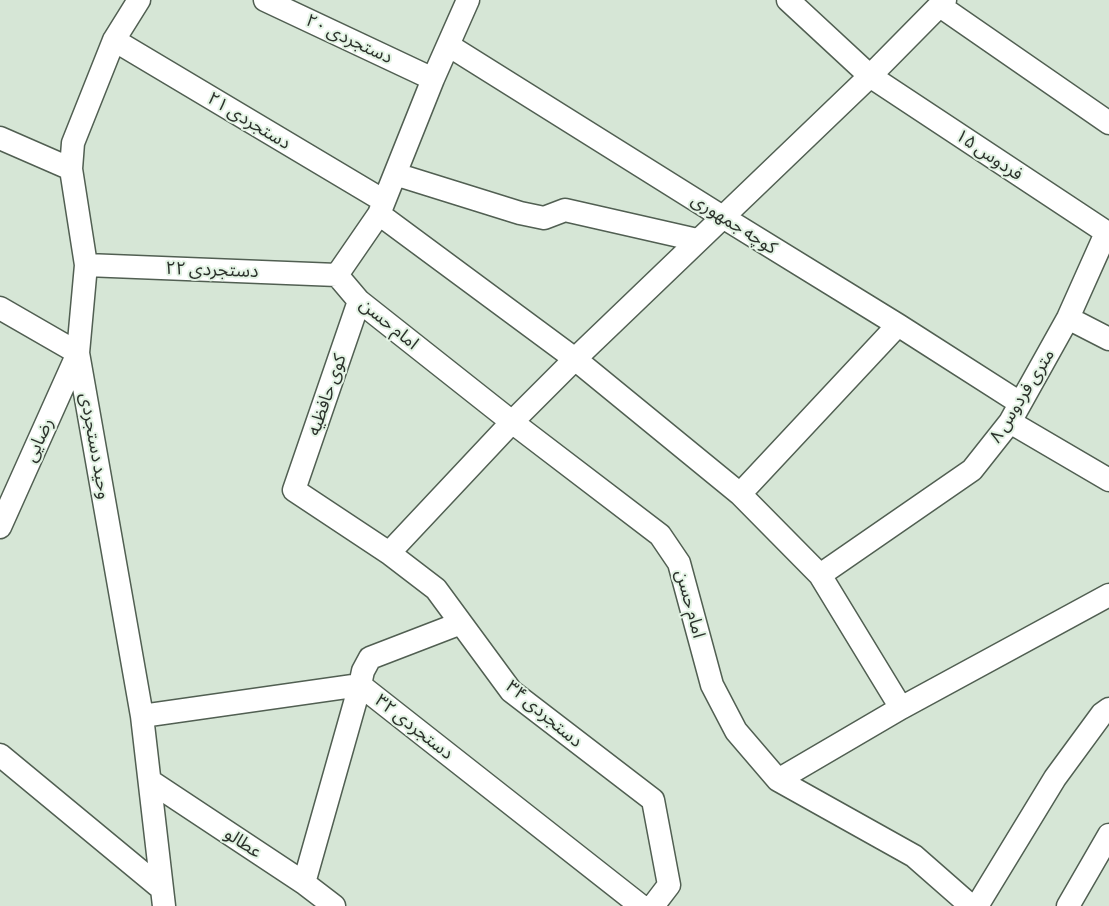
<!DOCTYPE html>
<html>
<head>
<meta charset="utf-8">
<style>
	body { margin:0 }
	canvas { display:block; background:#d6e6d6 }
</style>
</head>
<body>
<canvas width="1109" height="906"></canvas>
<script>
const g = document.querySelector('canvas').getContext('2d');
g.lineJoin = 'round';
const shape = rows => new Path2D(rows.map(r => 'M' + r).join(''));
function strokePath(path, color, width, dash) { g.strokeStyle = color; g.lineWidth = width; g.lineCap = dash ? 'butt' : 'round'; g.setLineDash(dash || []); g.stroke(path); }
function drawText(font, color, halo, rows, align = 'center') {
  g.font = font + ' "Alegreya Sans","Noto Sans Arabic",sans-serif'; g.lineWidth = 4; g.setLineDash([]); g.textBaseline = 'middle'; g.strokeStyle = halo; g.fillStyle = color; for (const [text, x, y, turn = 0] of rows) {
    g.save(); g.translate(x, y); g.rotate((+turn || 0) * Math.PI / 180); g.textAlign = isNaN(turn) ? turn : align; if (halo) g.strokeText(text, 0, 0); g.fillText(text, 0, 0); g.restore();
  }
}
const minor = shape([
	[139,0,114,40,73,143,71,169,86,265,78,353,142,716,164,906],
	[265,0,433,79],
	[788,0,870,76,1109,234],
	[940,6,1109,123],
	[114,40,384,201],
	[448,45,721,216,898,325,1020,403],
	[0,138,71,169],
	[395,174,520,213,544,218,565,210,697,240],
	[379,214,575,359,740,494,820,575,901,708],
	[86,265,337,275],
	[337,275,359,301,512,422,660,535,679,563,712,685,736,731,778,780,914,856,971,906],
	[337,275,379,214,433,79,468,0],
	[359,301,294,490,389,553,436,589,511,691,653,800,669,885,653,906],
	[0,308,78,353,0,527],
	[1068,318,1109,339],
	[1010,422,1109,480],
	[740,494,898,325],
	[389,553,512,422,575,359,870,76,945,0],
	[820,575,972,470,1010,422,1068,318,1106,233],
	[142,716,360,685,641,906],
	[0,755,162,889],
	[778,780,901,708,1109,595],
	[150,781,304,883,334,906],
	[304,883,360,685,363,671,370,658,461,623],
	[977,906,1055,778,1102,714,1109,709],
	[1068,906,1109,835]
]);
const streetNames = [
	["دستجردی ۲۰",349,39,25],
	["دستجردی ۲۱",249,121,31],
	["فردوس ۱۵",989,155,34],
	["کوچه جمهوری",734,224,32],
	["دستجردی ۲۲",212,270,2],
	["امام حسن",389,324,39],
	["کوی حافظیه",327,395,-71],
	["۸ متری فردوس",1022,396,-58],
	["رضایی",39,440,-66],
	["وحید دستجردی",95,446,80],
	["امام حسن",690,604,75],
	["دستجردی ۳۴",544,714,40],
	["دستجردی ۳۲",414,727,38],
	["عطالو",243,843,33]
];
strokePath(minor, '#515f52', 25);
strokePath(minor, '#fff', 22);
drawText('18px', '#2b312b', '#e3f3e4', streetNames);
</script>
</body>
</html>
